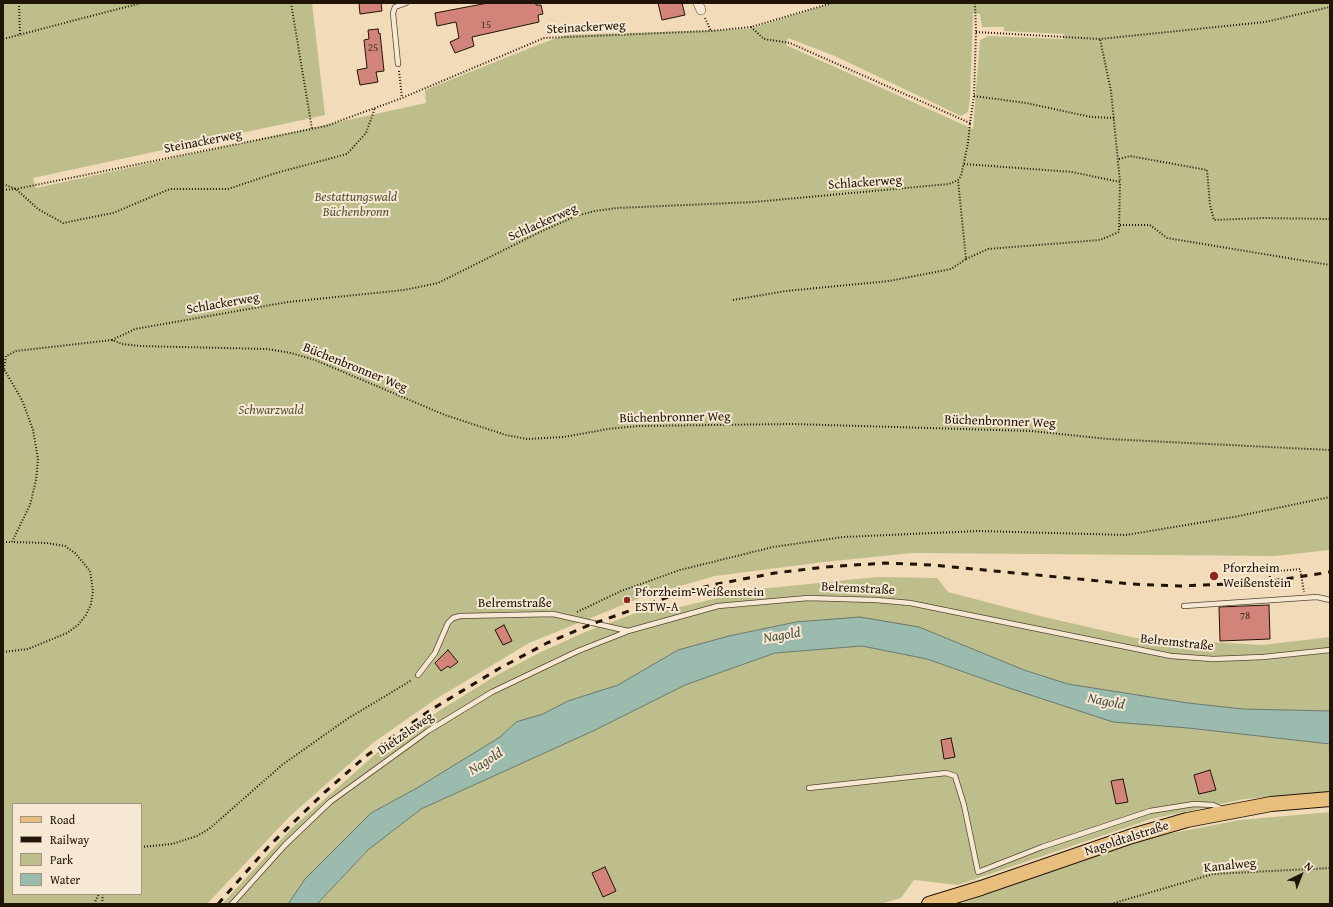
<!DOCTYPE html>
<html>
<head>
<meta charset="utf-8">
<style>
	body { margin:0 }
	#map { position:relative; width:1333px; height:907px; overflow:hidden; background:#f1dbb9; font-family:"Gentium Book Plus",serif }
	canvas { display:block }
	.frame { position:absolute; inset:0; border:4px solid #1f1407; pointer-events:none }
	.legend { position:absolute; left:12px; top:803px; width:130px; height:92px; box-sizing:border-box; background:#f6e8d2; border:1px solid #a09381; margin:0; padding:5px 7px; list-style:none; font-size:12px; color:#1f1407 }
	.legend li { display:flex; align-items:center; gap:8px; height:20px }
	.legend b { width:20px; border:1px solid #a09381 }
	.north { position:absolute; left:1281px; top:855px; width:40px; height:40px; -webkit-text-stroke:3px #f6e8d2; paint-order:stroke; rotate:43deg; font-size:11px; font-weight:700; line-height:16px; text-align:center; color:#1f1407 }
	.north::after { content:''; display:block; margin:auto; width:14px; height:18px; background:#1f1407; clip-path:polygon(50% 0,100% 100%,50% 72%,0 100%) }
</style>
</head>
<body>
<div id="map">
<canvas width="1333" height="907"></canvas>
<div class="frame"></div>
<ul class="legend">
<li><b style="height:5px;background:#e8be7c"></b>Road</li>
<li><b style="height:5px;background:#1f1407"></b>Railway</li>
<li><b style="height:11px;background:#bebe8c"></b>Park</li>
<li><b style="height:11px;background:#9bbbae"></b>Water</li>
</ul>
<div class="north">N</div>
</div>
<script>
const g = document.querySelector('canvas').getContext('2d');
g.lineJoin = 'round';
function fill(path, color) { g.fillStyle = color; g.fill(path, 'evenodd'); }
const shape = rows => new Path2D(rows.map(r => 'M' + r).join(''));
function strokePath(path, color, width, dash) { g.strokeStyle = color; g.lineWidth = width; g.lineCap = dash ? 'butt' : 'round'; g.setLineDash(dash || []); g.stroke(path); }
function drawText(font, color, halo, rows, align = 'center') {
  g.font = font + ' "Gentium Book Plus",serif'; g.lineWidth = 4; g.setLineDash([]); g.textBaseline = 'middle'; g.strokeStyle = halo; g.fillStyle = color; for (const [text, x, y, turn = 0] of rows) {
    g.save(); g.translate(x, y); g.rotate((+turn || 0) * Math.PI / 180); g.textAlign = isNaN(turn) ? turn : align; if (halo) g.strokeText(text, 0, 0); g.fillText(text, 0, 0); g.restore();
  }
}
const green = shape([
	[3,3,312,3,325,115,33,178,36,188,426,103,425,90,540,44,566,35,749,29,833,3,1330,3,1330,550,1275,556,912,553,824,562,715,576,645,596,529,643,436,699,374,742,289,817,207,904,3,904],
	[973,13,980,14,982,27,1004,27,1004,31,1063,34,1064,39,988,36,980,40,973,129,786,45,788,38,835,56,961,116,968,112,970,100],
	[13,804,141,804,141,894,13,894],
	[877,577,937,578,948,592,1040,616,1136,638,1263,645,1330,637,1330,711,1243,709,1188,703,1068,684,1024,670,919,627,796,622,729,636,678,650,618,685,568,701,543,714,516,722,500,737,417,788,371,813,305,879,288,904,222,904,293,827,379,751,442,709,497,675,539,653,585,632,641,611,676,608,750,590],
	[862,646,926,659,1009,688,1188,728,1330,744,1330,793,1244,799,1151,819,958,885,914,880,901,898,880,904,317,904,368,850,421,809,593,731,685,685,775,653],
	[1330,812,1330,904,960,904,1147,838,1240,820]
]);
const water = shape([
	[860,617,919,627,1024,670,1068,684,1188,703,1243,709,1330,711,1330,744,1188,728,1113,722,1009,688,927,659,862,646,775,653,685,685,593,731,421,809,368,850,317,904,288,904,305,879,371,813,417,788,500,737,516,722,543,714,568,701,618,685,678,650,729,636,796,622,860,617]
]);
const building = shape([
	[359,3,381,3,382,11,360,14,359,3],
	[488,3,536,3,536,5,541,5,543,14,538,15,539,22,472,37,474,46,455,53,450,42,459,38,456,22,437,26,435,13,488,3],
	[658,3,682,3,685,15,662,20,658,3],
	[378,29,379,34,380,33,384,71,376,72,378,82,360,85,357,70,367,68,364,40,369,39,368,30,378,29],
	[1269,605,1270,639,1220,641,1219,607,1269,605],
	[504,625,512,641,503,645,495,630,504,625],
	[448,650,458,662,450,668,448,666,441,671,435,663,448,650],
	[951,738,955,757,944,759,941,740,951,738],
	[1210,770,1216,790,1199,794,1194,775,1210,770],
	[1123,779,1128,802,1116,804,1111,781,1123,779],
	[605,867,616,891,603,897,592,873,605,867]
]);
const path = shape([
	[19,3,20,35],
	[291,3,312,129],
	[705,18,711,31],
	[751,27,764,39,790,43,970,123,974,96,976,32,975,3],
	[976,32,1100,39,1265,22,1330,7],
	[3,39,141,3],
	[399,71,402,98],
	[974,96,1026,103,1091,117,1114,118],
	[1119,159,1130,156,1207,170,1210,205,1214,220,1263,218,1330,219],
	[964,164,1072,172,1120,182,1111,91,1100,39],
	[3,184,16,189,38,209,63,223,113,213,170,189,228,189,276,173,347,154,366,133,375,108],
	[3,190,16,189,326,126,402,98,544,38,711,31,751,27,832,3],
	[1120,225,1150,225,1167,238,1330,265],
	[966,259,988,249,1100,240,1119,232,1120,182],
	[733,300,786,291,889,281,951,269,966,259,958,180],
	[112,340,135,329,288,302,404,290,438,283,540,232,576,216,595,211,617,208,754,202,949,184,958,180,961,176,968,143,970,123],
	[4,369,6,356,16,351,112,340,122,344,140,346,267,349,291,353,315,360,445,415,506,435,527,439,564,437,608,429,638,426,792,424,1031,431,1108,439,1330,450],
	[3,542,12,542,30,505,36,480,38,459,33,430,22,400,4,369],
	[1269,567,1270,579],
	[1269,572,1300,569,1304,592],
	[577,612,621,591,680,570,773,547,843,537,979,531,1126,535,1234,517,1330,497],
	[3,652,28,649,67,633,78,625,86,615,91,604,93,591,90,571,75,553,65,546,47,543,12,542],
	[141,847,172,844,197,836,209,829,282,765,347,719,412,680],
	[94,904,99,894],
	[102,904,103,894],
	[1111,904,1213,874,1330,868]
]);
const service = shape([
	[398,64,393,13,395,7,406,3],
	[1184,606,1317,597,1330,600],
	[418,675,435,653,448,623,453,618,460,616,553,614,628,631,718,606,808,598,876,600,910,603,1171,656,1213,659,1263,657,1330,650],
	[809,788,946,773,955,776,964,805,978,872,1042,847,1150,811,1194,804,1213,805,1222,809],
	[232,904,285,845,330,802,428,731,492,692,578,651,626,632]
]);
const minor = shape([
	[698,3,701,10]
]);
const primary = shape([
	[929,904,981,888,1132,836,1187,820,1271,804,1330,799]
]);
const rail = shape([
	[218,904,269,846,325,792,366,756,429,711,500,668,547,643,592,624,677,594,712,585,775,573,825,567,885,563,932,565,1131,584,1179,586,1259,583,1330,572]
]);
const markers = [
	[1214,576,5,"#8f2418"],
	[627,600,4,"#8f2418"]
];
const numberNames = [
	["15",486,25],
	["25",373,48],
	["78",1245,616]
];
const streetNames = [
	["Steinackerweg",586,28,-3],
	["Steinackerweg",203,142,-11],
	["Schlackerweg",865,183,-4],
	["Schlackerweg",543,223,-24],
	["Schlackerweg",223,304,-10],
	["Büchenbronner Weg",355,368,22],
	["Büchenbronner Weg",675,418,-1],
	["Büchenbronner Weg",1000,422,2],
	["Belremstraße",858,589,3],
	["Belremstraße",515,604],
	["Belremstraße",1177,643,6],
	["Dietzelsweg",406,734,-35],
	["Nagoldtalstraße",1127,839,-18],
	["Kanalweg",1230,866,-6]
];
const parkNames = [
	["Bestattungswald",356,198],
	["Büchenbronn",356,213],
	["Schwarzwald",271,411]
];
const poiNames = [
	["Pforzheim",1223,569],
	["Weißenstein",1223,584],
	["Pforzheim-Weißenstein",635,593],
	["ESTW-A",635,608]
];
const waterNames = [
	["Nagold",782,636,-9],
	["Nagold",1106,702,11],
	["Nagold",486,762,-32]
];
fill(green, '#bebe8c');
fill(water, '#9bbbae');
strokePath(water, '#69786b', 1);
fill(building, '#d2847b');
strokePath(building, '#1f1407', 1);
strokePath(service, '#544634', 6);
strokePath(minor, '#544634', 10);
strokePath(primary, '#1f1407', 16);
strokePath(path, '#1f1407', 2, [1, 2]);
strokePath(service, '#f6e8d2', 4.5);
strokePath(minor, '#f6e8d2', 9);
strokePath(primary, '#e8be7c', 14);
strokePath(rail, '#1f1407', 3, [7, 7]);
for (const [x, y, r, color] of markers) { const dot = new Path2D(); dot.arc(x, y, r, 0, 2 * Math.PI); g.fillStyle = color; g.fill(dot); strokePath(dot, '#f6e8d2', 1.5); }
drawText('11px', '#4c3024', null, numberNames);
drawText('13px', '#1f1407', '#f6e8d2', streetNames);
drawText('italic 13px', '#575036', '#f6e8d2', parkNames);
drawText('13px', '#1f1407', '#f6e8d2', poiNames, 'left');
drawText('italic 14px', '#4a4e41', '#f6e8d2', waterNames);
</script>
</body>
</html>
